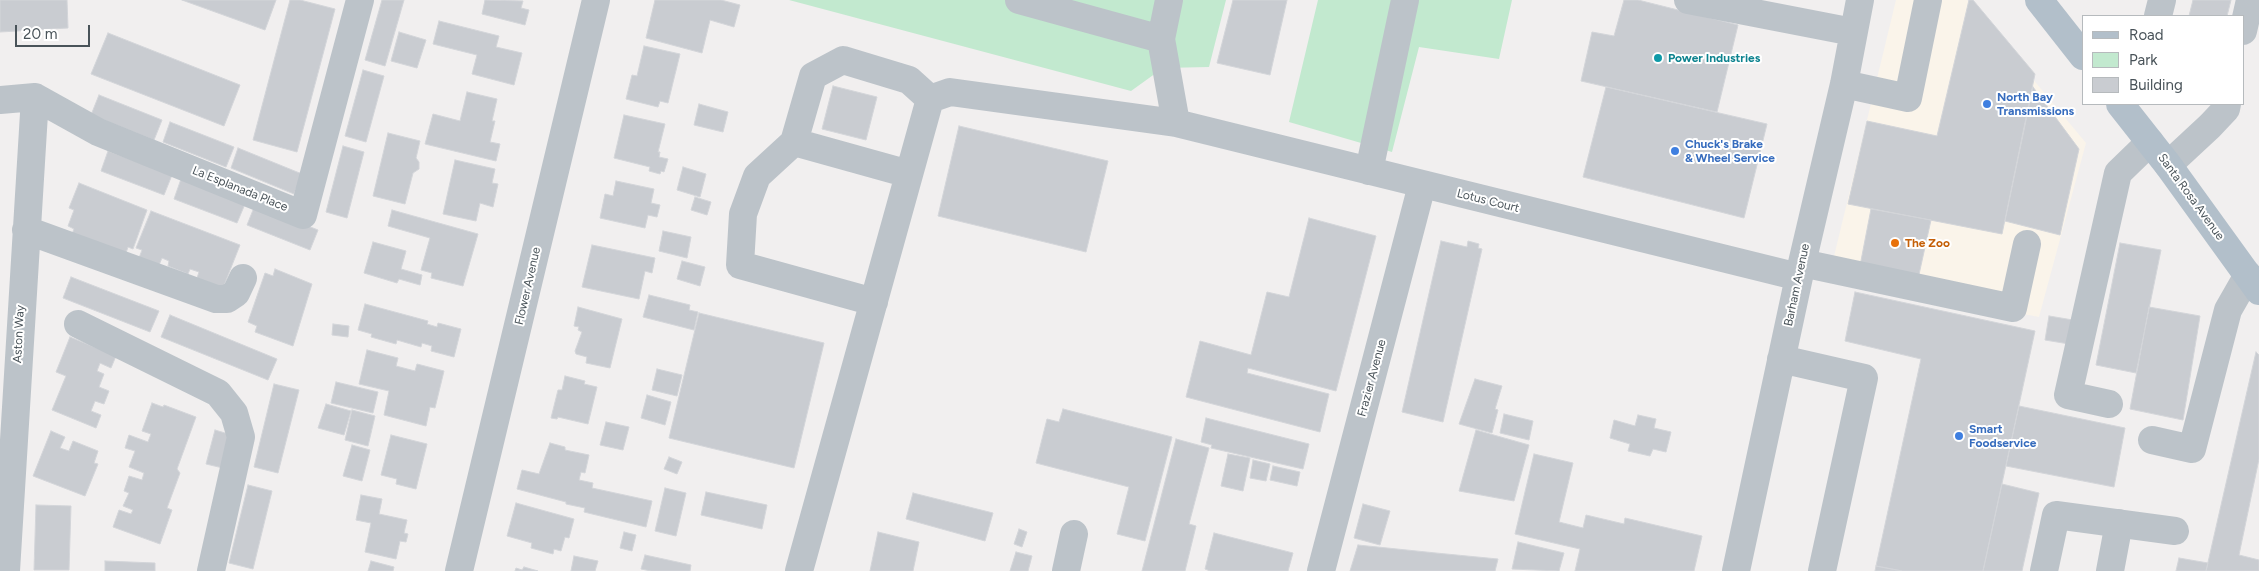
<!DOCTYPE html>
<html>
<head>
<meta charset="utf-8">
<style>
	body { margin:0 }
	#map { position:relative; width:2259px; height:571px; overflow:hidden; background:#f1efef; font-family:Figtree,sans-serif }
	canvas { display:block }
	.legend { position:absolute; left:2082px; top:15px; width:162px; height:90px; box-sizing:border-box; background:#fff; border:1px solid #b6babd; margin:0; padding:6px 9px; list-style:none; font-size:15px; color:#495359 }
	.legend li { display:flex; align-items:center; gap:10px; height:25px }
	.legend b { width:25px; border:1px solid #b6babd }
	.scale { position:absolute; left:15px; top:25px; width:75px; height:22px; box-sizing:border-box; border:2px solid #495359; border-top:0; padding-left:6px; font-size:15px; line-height:18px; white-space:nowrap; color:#495359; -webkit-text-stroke:4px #fff; paint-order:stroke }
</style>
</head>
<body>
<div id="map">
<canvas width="2259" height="571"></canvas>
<ul class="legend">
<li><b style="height:6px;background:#b2bfca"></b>Road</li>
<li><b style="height:14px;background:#c2e9cf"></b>Park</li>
<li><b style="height:14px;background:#c9ccd1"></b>Building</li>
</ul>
<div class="scale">20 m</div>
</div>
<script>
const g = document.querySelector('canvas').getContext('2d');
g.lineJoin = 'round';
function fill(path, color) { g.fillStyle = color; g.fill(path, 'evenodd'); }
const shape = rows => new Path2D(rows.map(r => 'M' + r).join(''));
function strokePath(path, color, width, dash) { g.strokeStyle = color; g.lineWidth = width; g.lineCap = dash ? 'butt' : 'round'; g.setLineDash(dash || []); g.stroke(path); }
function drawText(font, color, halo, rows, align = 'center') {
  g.font = font + ' Figtree,sans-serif'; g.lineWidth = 4; g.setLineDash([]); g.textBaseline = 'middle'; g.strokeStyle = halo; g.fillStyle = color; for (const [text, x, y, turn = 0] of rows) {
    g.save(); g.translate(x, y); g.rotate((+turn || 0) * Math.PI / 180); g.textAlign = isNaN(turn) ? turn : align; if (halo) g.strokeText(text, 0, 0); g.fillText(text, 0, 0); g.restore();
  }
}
const commercial = shape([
	[1896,0,1967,0,2086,143,2039,317,1829,277]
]);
const green = shape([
	[789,0,1226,0,1209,67,1163,68,1131,91],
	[1318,0,1512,0,1499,59,1419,47,1392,152,1289,122]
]);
const building = shape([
	[0,0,67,0,68,28,0,32,0,0],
	[182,0,276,0,265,30,182,0],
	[290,0,300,0,335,9,297,152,253,140,290,0],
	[382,0,404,0,385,66,365,60,382,0],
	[485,0,523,1,521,8,529,10,525,25,482,14,485,0],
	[655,0,721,0,740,5,734,27,710,20,702,53,646,38,655,0],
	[1233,0,1287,0,1270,75,1217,63,1233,0],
	[1624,0,1638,0,1738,25,1717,112,1581,81,1592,32,1614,36,1624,0],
	[1969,0,1973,0,2035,74,2002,234,1848,204,1867,121,1937,136,1969,0],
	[2193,0,2231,0,2227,16,2189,16,2193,0],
	[439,21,499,36,496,47,522,53,514,85,472,74,477,55,433,44,439,21],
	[399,32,426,40,417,68,391,61,399,32],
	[108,33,240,85,224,126,91,74,108,33],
	[644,46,680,54,668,103,660,101,658,107,626,99,632,75,637,76,644,46],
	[363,70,384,76,366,142,345,136,363,70],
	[833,86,877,97,866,140,822,129,833,86],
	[1606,87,1767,124,1744,218,1583,177,1606,87],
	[2033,87,2079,149,2060,235,2005,221,2033,87],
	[467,92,497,99,492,121,495,121,490,142,500,144,496,161,425,144,433,114,460,121,467,92],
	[99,95,162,120,154,140,91,115,99,95],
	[699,104,728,112,723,132,694,125,699,104],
	[624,115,665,124,658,152,660,152,659,157,668,159,664,172,661,171,660,174,649,171,650,167,614,158,624,115],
	[170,122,234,147,226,167,163,142,170,122],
	[959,126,1108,161,1086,252,938,216,959,126],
	[388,133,420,141,416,158,419,162,419,169,413,173,405,204,373,196,388,133],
	[343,146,364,152,347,218,326,212,343,146],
	[238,148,302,174,294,194,231,168,238,148],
	[108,151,172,175,164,195,101,171,108,151],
	[455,160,495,169,492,183,498,184,493,207,480,203,476,221,443,214,455,160],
	[683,167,706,174,700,197,677,190,683,167],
	[181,179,245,204,237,223,174,199,181,179],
	[616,181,654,189,651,203,660,205,657,217,648,215,645,228,600,218,605,194,613,196,616,181],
	[79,183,147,210,133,249,128,247,126,253,72,234,74,229,68,226,74,210,69,208,79,183],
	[695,197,711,202,707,215,691,210,695,197],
	[255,205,318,230,310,250,247,225,255,205],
	[1871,209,1931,220,1918,279,1860,266,1871,209],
	[392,210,478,234,463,286,431,278,432,273,421,270,430,238,388,226,392,210],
	[151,211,240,245,223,288,197,278,199,272,190,269,188,274,168,266,169,261,162,258,159,265,139,258,142,250,136,248,151,211],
	[1309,218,1376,236,1336,391,1248,368,1247,373,1329,394,1320,432,1186,397,1200,341,1251,355,1267,292,1289,297,1309,218],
	[663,231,691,237,687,258,659,251,663,231],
	[1441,241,1467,247,1468,241,1479,244,1478,248,1482,249,1443,422,1402,412,1441,241],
	[373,242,406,251,401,269,422,275,420,285,399,279,397,283,364,273,373,242],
	[2120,243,2161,250,2136,373,2096,365,2120,243],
	[592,245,655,258,652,273,645,271,639,299,582,287,592,245],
	[682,261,705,267,700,286,677,279,682,261],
	[275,269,312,284,293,346,255,332,257,326,248,322,265,273,273,276,275,269],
	[71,277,159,311,150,332,63,298,71,277],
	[1855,292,2035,331,1983,571,1902,571,1876,566,1921,359,1845,341,1855,292],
	[649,295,690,305,689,310,698,312,694,330,643,317,649,295],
	[365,304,428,321,427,324,437,327,438,323,461,329,454,357,431,351,432,346,422,343,421,347,397,340,396,344,371,337,372,334,358,330,365,304],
	[578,307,622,319,610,368,586,363,587,357,576,354,575,351,582,332,578,330,579,327,574,326,578,307],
	[2149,307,2200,316,2183,420,2130,409,2149,307],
	[699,313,824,343,794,468,669,438,699,313],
	[170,315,277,359,268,380,161,337,170,315],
	[2049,316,2073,320,2069,344,2045,340,2049,316],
	[333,324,349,326,348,337,332,335,333,324],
	[70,337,116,356,111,368,100,363,97,371,104,374,99,387,109,391,104,404,95,401,91,411,101,415,96,428,52,410,66,376,56,372,70,337],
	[367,350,398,358,396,366,415,371,417,364,444,371,435,408,430,407,426,426,384,415,389,391,359,384,367,350],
	[2256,352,2259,355,2259,459,2239,555,2259,560,2259,571,2206,571,2256,352],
	[657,369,682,375,677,396,652,390,657,369],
	[565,376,585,381,584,384,597,387,588,424,558,417,557,419,551,418,558,390,562,390,565,376],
	[1475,379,1502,386,1495,409,1498,410,1492,433,1459,424,1475,379],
	[336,382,378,392,373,413,331,403,336,382],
	[274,384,299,390,278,473,254,467,274,384],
	[647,395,671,402,665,425,641,418,647,395],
	[152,403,163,407,164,405,196,417,177,469,180,473,167,508,172,510,160,544,113,527,119,510,131,514,133,510,123,506,129,493,124,491,129,476,142,480,144,473,129,467,135,451,125,448,129,435,148,442,151,434,142,431,152,403],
	[326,404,351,411,344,435,318,428,326,404],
	[2019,406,2125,428,2114,487,2006,466,2019,406],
	[1063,409,1172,437,1145,541,1117,534,1129,487,1036,463,1047,419,1059,422,1063,409],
	[352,410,375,416,368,446,345,440,352,410],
	[1504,414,1533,421,1529,440,1500,433,1504,414],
	[1638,415,1656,419,1654,428,1671,432,1666,452,1653,449,1650,456,1628,451,1630,444,1610,438,1614,420,1635,426,1638,415],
	[1206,418,1309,444,1303,469,1211,448,1212,445,1201,442,1206,418],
	[606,422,629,427,623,450,600,445,606,422],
	[215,430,235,436,227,469,206,464,215,430],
	[1476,430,1529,445,1514,501,1459,491,1476,430],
	[51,431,65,437,60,448,69,451,73,441,98,451,94,463,98,464,85,496,33,476,51,431],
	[391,435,427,444,416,489,396,484,397,479,381,475,391,435],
	[1176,439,1209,448,1189,524,1196,526,1185,571,1142,571,1176,439],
	[550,443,565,447,565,450,589,455,585,473,581,472,579,480,593,483,592,488,652,501,646,527,584,512,585,508,566,504,566,502,517,489,522,470,539,474,550,443],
	[352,445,370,450,362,481,343,476,352,445],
	[1228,454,1250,458,1243,491,1221,486,1228,454],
	[1534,454,1573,463,1559,522,1583,528,1586,515,1624,524,1625,518,1702,536,1694,571,1575,571,1580,549,1515,534,1534,454],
	[669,457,682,462,677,474,664,469,669,457],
	[1253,460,1270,464,1266,481,1250,478,1253,460],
	[1273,466,1300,472,1297,486,1270,480,1273,466],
	[2002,484,2039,493,2022,571,1983,571,2002,484],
	[248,485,272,491,253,569,229,563,248,485],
	[665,488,686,493,676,536,655,531,665,488],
	[706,492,767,505,762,529,701,515,706,492],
	[913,493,993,513,985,541,906,519,913,493],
	[361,495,382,499,379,514,407,520,404,533,408,534,406,542,400,541,396,559,365,552,371,523,356,520,361,495],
	[516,503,574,519,569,538,565,537,561,551,554,549,553,554,531,548,532,543,507,536,516,503],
	[1363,504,1390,511,1380,545,1354,538,1363,504],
	[36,505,71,506,69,570,34,570,36,505],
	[1019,529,1027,532,1022,547,1014,544,1019,529],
	[624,532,636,535,632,551,620,548,624,532],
	[878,532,919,542,913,571,870,571,878,532],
	[1214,533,1293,553,1288,571,1210,571,1205,569,1214,533],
	[1518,542,1564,553,1559,571,1512,569,1518,542],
	[1358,545,1436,553,1498,559,1495,571,1350,571,1358,545],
	[1016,552,1032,556,1028,571,1010,571,1016,552],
	[645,555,691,565,690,571,651,571,641,569,645,555],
	[574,556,598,561,595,571,571,571,574,556],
	[2179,558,2208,563,2206,571,2176,571,2179,558],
	[105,561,155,563,155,571,105,571,105,561],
	[371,561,394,567,393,571,368,571,371,561],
	[1876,566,1902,571,1875,571,1876,566],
	[524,567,538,571,515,571,516,568,522,570,524,567]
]);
const minor = shape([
	[1019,0,1161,39,1169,0],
	[1688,0,1853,32],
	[2158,16,2162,0],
	[2243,31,2250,0],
	[1161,39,1176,123],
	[1844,84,1908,98,1928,0],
	[0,100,35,97,98,132,303,215,360,0],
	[794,142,909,174],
	[2168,165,2210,126,2226,109,2227,104],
	[1369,171,1405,0],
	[26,230,216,299,227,299,236,293,243,278],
	[1802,263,2013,308,2027,244],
	[874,302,740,265,743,214,757,176,794,142,813,76,843,60,909,80,930,99],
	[78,324,218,393,234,413,241,437,211,571],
	[1781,359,1864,378,1822,571],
	[2109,404,2068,395,2118,173,2150,142],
	[2152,440,2192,449,2228,310,2248,275],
	[6,571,35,97],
	[459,571,596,0],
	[799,571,930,99,950,92,1176,123,1799,277],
	[1066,571,1074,534],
	[1321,571,1422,185],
	[1736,571,1802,263,1844,84,1860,0],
	[2044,571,2056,515,2175,531],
	[2110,571,2119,523]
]);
const major = shape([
	[2039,0,2083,56],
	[2120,104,2168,165,2259,291]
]);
const markers = [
	[1658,58,5,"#0f9aa8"],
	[1987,104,5,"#3f7fe0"],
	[1675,151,5,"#3f7fe0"],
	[1895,243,5,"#e8710a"],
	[1959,436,5,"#3f7fe0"]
];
const cultureNames = [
	["Power Industries",1668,58]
];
const shopNames = [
	["North Bay",1997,97],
	["Transmissions",1997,111],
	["Chuck's Brake",1685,144],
	["& Wheel Service",1685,158],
	["Smart",1969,429],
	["Foodservice",1969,443]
];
const streetNames = [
	["La Esplanada Place",240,189,22],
	["Santa Rosa Avenue",2191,197,54],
	["Lotus Court",1488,201,14],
	["Barham Avenue",1797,285,-78],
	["Flower Avenue",528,286,-77],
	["Aston Way",19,334,-87],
	["Frazier Avenue",1372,378,-75]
];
const foodNames = [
	["The Zoo",1905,243]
];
fill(commercial, '#faf4ea');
fill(green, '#c2e9cf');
fill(building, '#c9ccd1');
strokePath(building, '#d3d5d9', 1);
strokePath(minor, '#bcc3c9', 28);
strokePath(major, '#b2bfca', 28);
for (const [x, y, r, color] of markers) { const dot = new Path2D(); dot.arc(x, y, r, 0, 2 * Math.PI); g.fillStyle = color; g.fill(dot); strokePath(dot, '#fff', 2); }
drawText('bold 12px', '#0d838f', '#fff', cultureNames, 'left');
drawText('bold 12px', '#366cbe', '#fff', shopNames, 'left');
drawText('12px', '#495359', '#fff', streetNames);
drawText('bold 12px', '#c56008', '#fff', foodNames, 'left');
</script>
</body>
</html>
